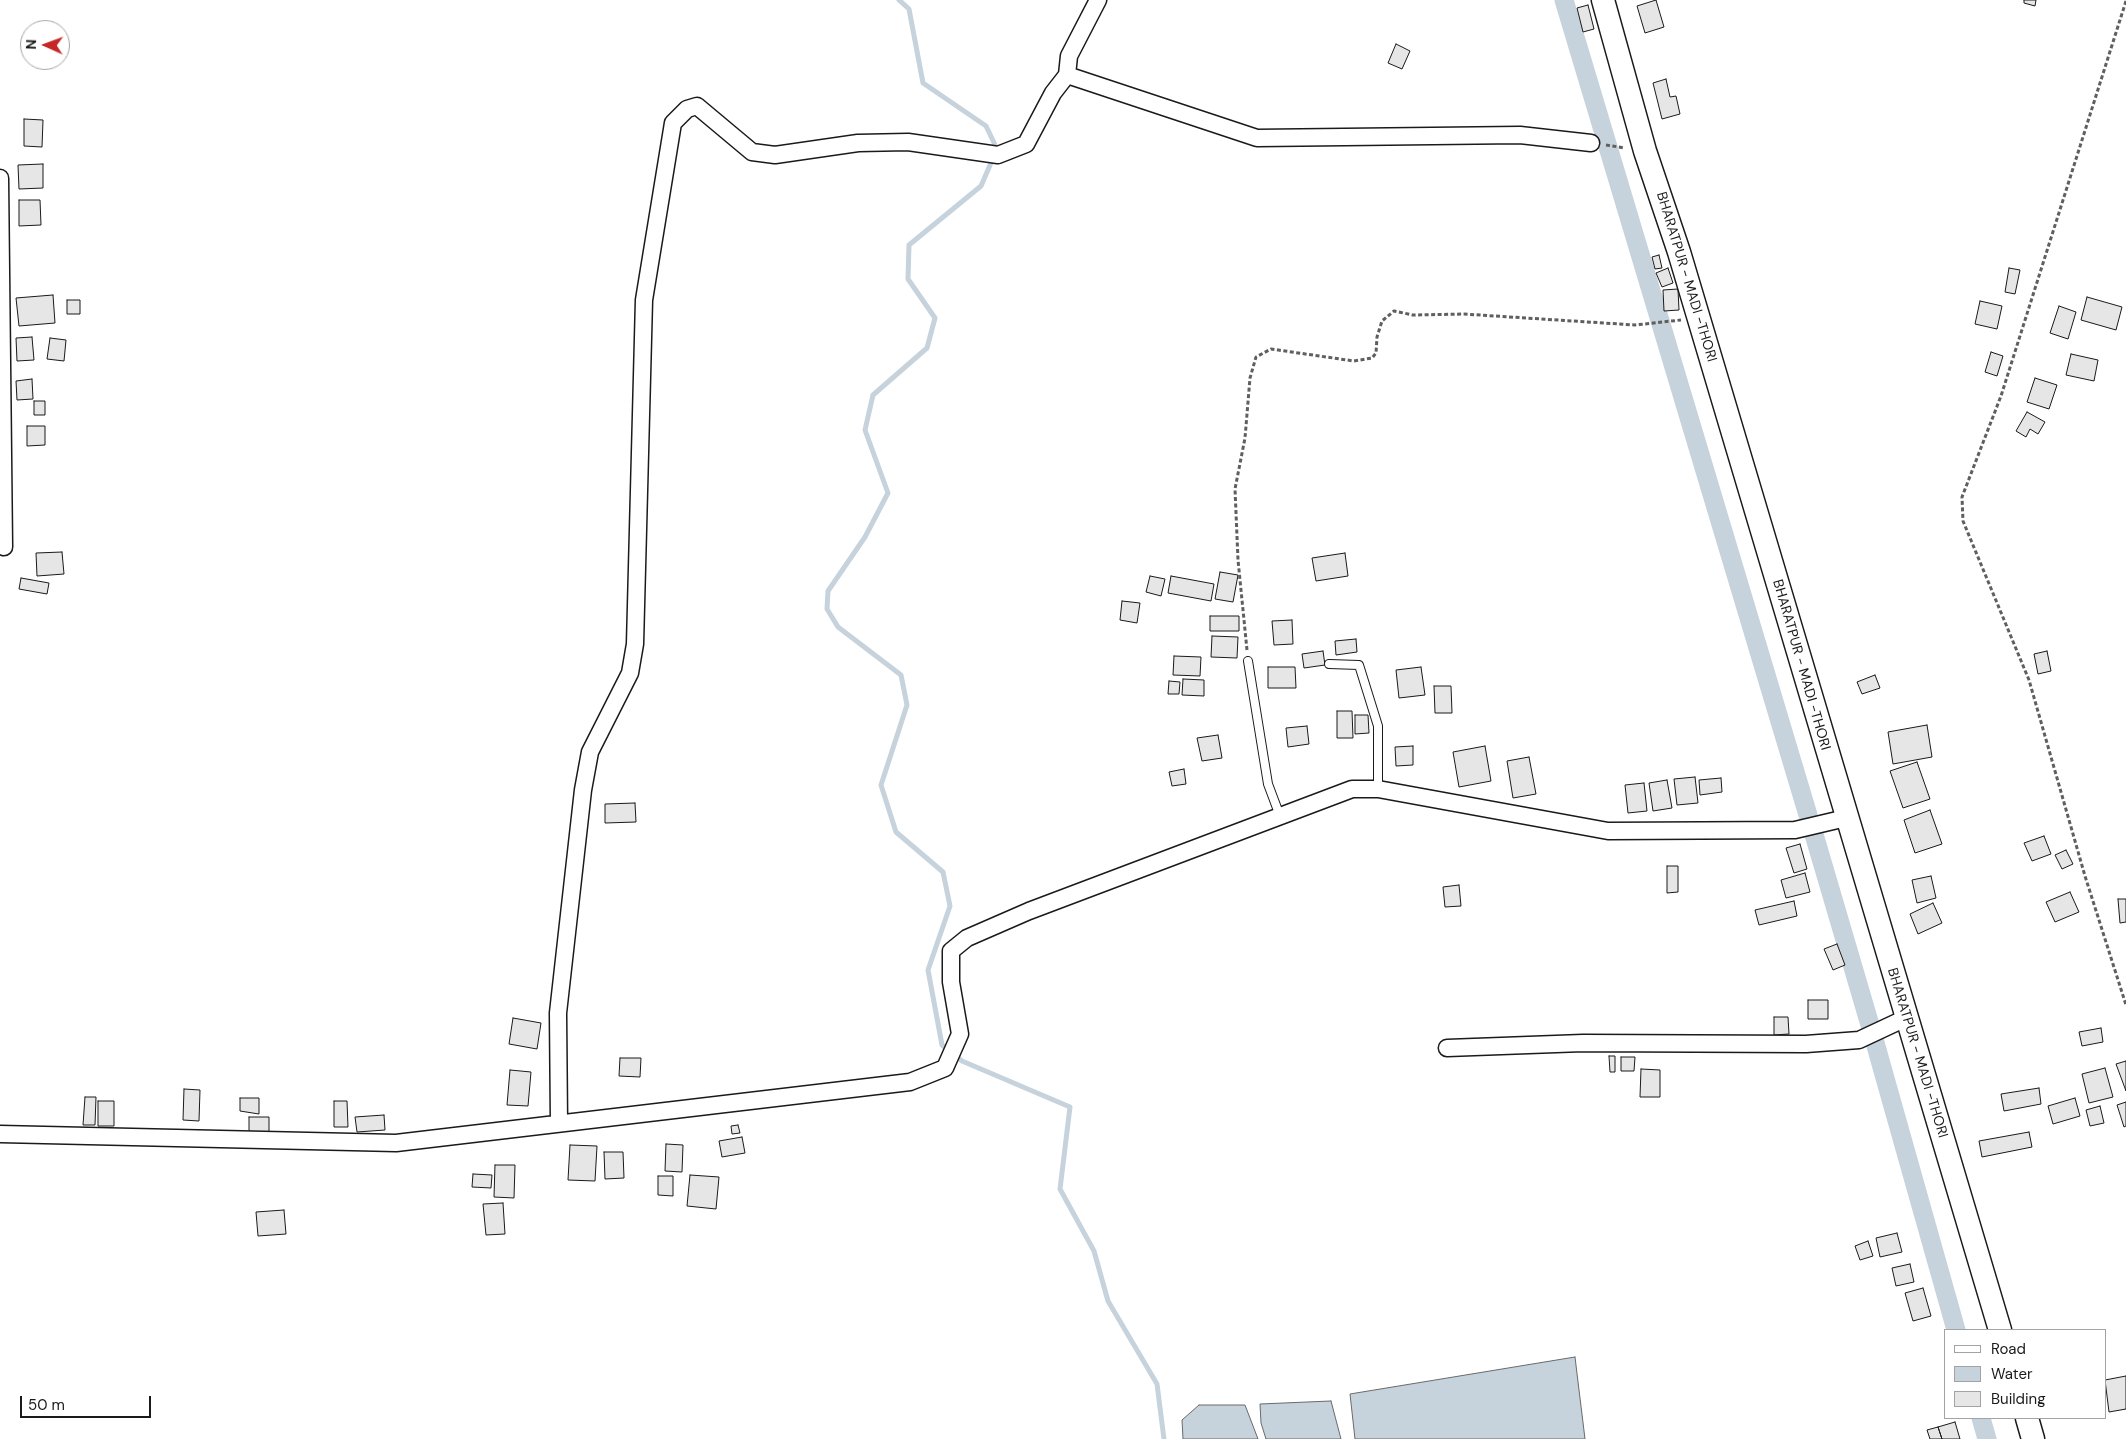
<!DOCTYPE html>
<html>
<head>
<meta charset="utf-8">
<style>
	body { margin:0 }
	#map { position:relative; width:2126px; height:1439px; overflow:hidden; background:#fff; font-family:"DM Sans",sans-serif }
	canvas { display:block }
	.legend { position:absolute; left:1944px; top:1329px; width:162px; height:90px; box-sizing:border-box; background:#fff; border:1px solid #a3a3a3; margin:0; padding:6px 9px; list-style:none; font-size:15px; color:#1a1a1a }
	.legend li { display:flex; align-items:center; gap:10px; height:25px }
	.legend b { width:25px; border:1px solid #a3a3a3 }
	.north { position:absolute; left:20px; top:20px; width:50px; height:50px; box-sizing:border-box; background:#fff; border:1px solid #a3a3a3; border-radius:50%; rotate:272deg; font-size:14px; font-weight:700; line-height:20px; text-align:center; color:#1a1a1a }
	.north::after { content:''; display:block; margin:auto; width:18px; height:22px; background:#c62828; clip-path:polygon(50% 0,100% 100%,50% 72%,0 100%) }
	.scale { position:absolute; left:20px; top:1396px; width:131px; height:22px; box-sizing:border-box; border:2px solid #1a1a1a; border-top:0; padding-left:6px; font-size:15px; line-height:18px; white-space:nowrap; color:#1a1a1a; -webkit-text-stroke:4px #fff; paint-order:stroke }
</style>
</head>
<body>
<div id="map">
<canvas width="2126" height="1439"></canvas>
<ul class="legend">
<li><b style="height:6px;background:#fff"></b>Road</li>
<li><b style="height:14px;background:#c6d2dc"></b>Water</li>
<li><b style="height:14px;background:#e6e6e6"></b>Building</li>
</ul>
<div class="north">N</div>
<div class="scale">50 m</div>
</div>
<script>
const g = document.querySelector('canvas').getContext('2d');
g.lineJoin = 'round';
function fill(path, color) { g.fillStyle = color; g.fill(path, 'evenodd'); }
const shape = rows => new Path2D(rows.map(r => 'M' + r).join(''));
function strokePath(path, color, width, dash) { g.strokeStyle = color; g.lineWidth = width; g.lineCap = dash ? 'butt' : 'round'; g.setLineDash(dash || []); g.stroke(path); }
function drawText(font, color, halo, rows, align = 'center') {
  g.font = font + ' "DM Sans",sans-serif'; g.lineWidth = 4; g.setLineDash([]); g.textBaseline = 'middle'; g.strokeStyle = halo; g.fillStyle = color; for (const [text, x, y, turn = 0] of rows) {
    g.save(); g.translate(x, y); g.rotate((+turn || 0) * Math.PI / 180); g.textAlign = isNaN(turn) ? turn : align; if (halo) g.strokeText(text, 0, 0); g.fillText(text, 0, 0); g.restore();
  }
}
const water = shape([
	[1575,1357,1585,1439,1355,1439,1350,1394,1575,1357],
	[1331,1401,1341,1439,1266,1439,1261,1423,1260,1404,1331,1401],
	[1199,1405,1245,1405,1258,1439,1183,1439,1182,1420,1199,1405]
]);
const stream = shape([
	[899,0,909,9,923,83,986,126,997,149,981,186,909,245,908,279,935,318,927,348,873,395,865,430,888,493,865,537,828,591,827,609,838,627,901,675,907,705,881,785,896,832,943,872,950,906,928,970,942,1045,962,1061,1070,1107,1060,1189,1094,1251,1108,1301,1157,1384,1164,1439]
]);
const canal = shape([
	[1564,0,1808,815],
	[1813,831,1870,1025],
	[1874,1039,1956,1330],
	[1981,1418,1987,1439]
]);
const building = shape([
	[1656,0,1664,27,1645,33,1637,6,1656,0],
	[2024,0,2036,0,2035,6,2024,3,2024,0],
	[1588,5,1594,29,1583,32,1577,8,1588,5],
	[1396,44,1410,51,1402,69,1388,63,1396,44],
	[1666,79,1670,97,1676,96,1680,114,1662,119,1653,83,1666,79],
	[24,119,43,120,42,147,24,146,24,119],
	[43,164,43,188,19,189,18,165,43,164],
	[19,200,40,200,41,225,19,226,19,200],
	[1659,255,1662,268,1655,269,1652,257,1659,255],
	[1668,268,1673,283,1662,287,1656,273,1668,268],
	[2009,268,2020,270,2015,294,2005,292,2009,268],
	[1678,289,1679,310,1664,311,1663,290,1678,289],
	[53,295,55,323,19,326,16,298,53,295],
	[2087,297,2122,307,2116,330,2081,320,2087,297],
	[67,300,80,300,80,314,67,314,67,300],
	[1980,301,2002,306,1997,329,1975,324,1980,301],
	[2059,306,2076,312,2068,339,2050,333,2059,306],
	[32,337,34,360,17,361,16,338,32,337],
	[50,338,66,340,64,361,47,359,50,338],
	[1991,352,2003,356,1997,376,1985,372,1991,352],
	[2071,354,2098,360,2094,381,2066,375,2071,354],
	[2035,378,2057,385,2049,409,2027,402,2035,378],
	[32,379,33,399,17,400,16,381,32,379],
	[34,401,45,401,45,415,34,415,34,401],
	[2027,412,2045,422,2038,434,2030,429,2026,437,2016,431,2027,412],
	[27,426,45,426,45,445,27,446,27,426],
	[62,552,64,574,37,576,36,553,62,552],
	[1345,553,1348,576,1316,581,1312,558,1345,553],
	[1220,572,1238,575,1233,602,1215,599,1220,572],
	[1150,576,1165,579,1161,596,1146,592,1150,576],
	[1171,576,1214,584,1211,601,1168,593,1171,576],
	[21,578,49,583,47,594,19,589,21,578],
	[1122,601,1140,603,1137,623,1120,620,1122,601],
	[1210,616,1239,616,1239,631,1210,631,1210,616],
	[1292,620,1293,644,1274,645,1272,621,1292,620],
	[1212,636,1238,637,1237,658,1211,657,1212,636],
	[1356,639,1357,652,1336,655,1335,641,1356,639],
	[1323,651,1325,665,1304,668,1302,654,1323,651],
	[2047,651,2051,671,2038,674,2034,654,2047,651],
	[1174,656,1201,657,1200,676,1173,675,1174,656],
	[1268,667,1295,667,1296,688,1268,688,1268,667],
	[1421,667,1425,695,1399,698,1396,670,1421,667],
	[1875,675,1880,688,1862,694,1857,682,1875,675],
	[1183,679,1204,680,1204,696,1182,695,1183,679],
	[1169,681,1180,682,1179,694,1168,694,1169,681],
	[1434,686,1451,686,1452,713,1435,713,1434,686],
	[1337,711,1352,711,1353,738,1337,738,1337,711],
	[1355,715,1368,715,1369,733,1355,734,1355,715],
	[1927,725,1932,757,1893,764,1888,732,1927,725],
	[1307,726,1309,744,1288,747,1286,728,1307,726],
	[1218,735,1222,758,1202,761,1197,738,1218,735],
	[1413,746,1413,765,1396,766,1395,747,1413,746],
	[1485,746,1491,781,1459,787,1453,752,1485,746],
	[1529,757,1536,794,1513,798,1507,761,1529,757],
	[1917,762,1930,799,1903,808,1890,771,1917,762],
	[1184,769,1186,784,1172,786,1169,772,1184,769],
	[1695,777,1698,803,1677,805,1674,779,1695,777],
	[1721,778,1722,792,1700,795,1699,780,1721,778],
	[1667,780,1672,808,1653,811,1649,783,1667,780],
	[1644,783,1647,811,1628,813,1625,785,1644,783],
	[635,803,636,822,605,823,605,804,635,803],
	[1930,810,1942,844,1915,853,1904,820,1930,810],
	[2044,836,2051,854,2032,861,2024,843,2044,836],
	[1800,844,1807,869,1794,873,1786,848,1800,844],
	[2066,850,2073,864,2062,869,2055,855,2066,850],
	[1667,866,1678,866,1678,892,1667,893,1667,866],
	[1805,873,1810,892,1786,898,1781,880,1805,873],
	[1931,876,1936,898,1917,903,1912,880,1931,876],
	[1459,885,1461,906,1445,907,1443,887,1459,885],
	[2070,892,2079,912,2055,922,2046,902,2070,892],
	[2118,899,2126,899,2126,922,2120,923,2118,899],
	[1794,901,1797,916,1759,925,1755,910,1794,901],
	[1933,903,1942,923,1918,934,1910,914,1933,903],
	[1837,944,1845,965,1833,970,1824,949,1837,944],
	[1808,1000,1828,1000,1828,1019,1808,1019,1808,1000],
	[1774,1017,1788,1017,1789,1034,1774,1035,1774,1017],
	[513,1018,541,1023,537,1049,509,1044,513,1018],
	[2101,1028,2103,1042,2082,1046,2079,1032,2101,1028],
	[1609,1056,1615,1056,1615,1072,1610,1072,1609,1056],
	[1621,1057,1635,1057,1634,1071,1621,1071,1621,1057],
	[620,1058,641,1058,640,1077,619,1076,620,1058],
	[2126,1061,2126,1091,2116,1064,2126,1061],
	[2105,1068,2113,1097,2089,1103,2082,1074,2105,1068],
	[1641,1069,1660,1070,1660,1097,1640,1097,1641,1069],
	[510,1070,531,1072,528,1106,507,1105,510,1070],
	[2039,1088,2041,1104,2004,1111,2001,1094,2039,1088],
	[184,1089,200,1090,199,1121,183,1120,184,1089],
	[85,1097,96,1097,95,1125,83,1125,85,1097],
	[240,1098,259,1098,259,1114,240,1111,240,1098],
	[2075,1098,2080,1116,2053,1124,2048,1106,2075,1098],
	[98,1101,114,1101,114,1126,98,1126,98,1101],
	[334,1101,347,1101,348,1127,334,1127,334,1101],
	[2126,1102,2126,1126,2124,1127,2117,1105,2126,1102],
	[2100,1106,2104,1123,2090,1126,2086,1110,2100,1106],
	[384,1115,385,1130,357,1132,355,1117,384,1115],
	[249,1117,269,1117,269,1133,249,1133,249,1117],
	[738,1125,740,1133,732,1134,731,1126,738,1125],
	[2029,1132,2032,1147,1982,1157,1979,1141,2029,1132],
	[742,1137,745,1153,722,1157,719,1141,742,1137],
	[666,1144,683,1145,682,1172,665,1171,666,1144],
	[570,1145,597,1146,595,1181,568,1180,570,1145],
	[604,1152,623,1152,624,1178,605,1179,604,1152],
	[495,1165,515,1165,514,1198,494,1197,495,1165],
	[473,1174,492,1175,491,1188,472,1187,473,1174],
	[690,1175,719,1177,716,1209,687,1206,690,1175],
	[658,1176,673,1176,673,1196,658,1195,658,1176],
	[503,1203,505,1234,486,1235,483,1204,503,1203],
	[284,1210,286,1234,258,1236,256,1212,284,1210],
	[1897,1233,1902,1252,1880,1257,1876,1238,1897,1233],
	[1868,1241,1873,1256,1860,1260,1855,1246,1868,1241],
	[1910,1264,1914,1282,1896,1286,1892,1268,1910,1264],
	[1923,1288,1931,1316,1913,1321,1905,1293,1923,1288],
	[2126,1376,2126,1409,2109,1412,2105,1380,2126,1376],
	[1955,1422,1960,1439,1942,1439,1938,1427,1955,1422],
	[1938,1427,1942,1439,1930,1439,1927,1430,1938,1427]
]);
const path = shape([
	[2126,1,2001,396,1962,497,1963,521,2029,680,2085,876,2126,1005],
	[1606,145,1625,148],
	[1247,650,1238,560,1235,489,1245,438,1250,378,1256,357,1271,349,1354,361,1372,358,1376,353,1377,337,1382,321,1394,311,1413,315,1464,314,1635,325,1681,320]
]);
const lane = shape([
	[1248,661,1268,784,1280,816],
	[1329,664,1359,665,1378,726,1378,789]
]);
const street = shape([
	[1098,0,1069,56,1067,75,1257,138,1520,135,1591,143],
	[0,178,4,547],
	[1447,1048,1583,1043,1806,1044,1859,1040,1906,1018],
	[559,1123,558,1013,583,790,590,752,630,673,635,644,644,300,673,123,687,109,697,106,752,152,775,155,858,143,908,142,998,155,1026,144,1053,93,1067,75],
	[0,1134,396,1143,910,1082,945,1068,960,1034,951,982,951,951,967,938,1029,911,1352,789,1378,789,1608,831,1795,830,1846,818]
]);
const secondary = shape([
	[1603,0,1645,151,1679,252,2000,1330],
	[2027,1418,2033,1439]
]);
const streetNames = [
	["BHARATPUR - MADI -THORI",1686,277,73],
	["BHARATPUR - MADI -THORI",1801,665,74],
	["BHARATPUR - MADI -THORI",1917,1053,73]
];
fill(water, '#c6d2dc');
strokePath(water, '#6a6a6a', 1);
strokePath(stream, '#c6d2dc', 5);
strokePath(canal, '#c6d2dc', 19);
fill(building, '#e6e6e6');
strokePath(building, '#1a1a1a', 1);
strokePath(lane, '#1a1a1a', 10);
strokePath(street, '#1a1a1a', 19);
strokePath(secondary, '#1a1a1a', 25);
strokePath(path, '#5f5f5f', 3, [4, 2.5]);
strokePath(lane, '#fff', 8);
strokePath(street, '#fff', 16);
strokePath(secondary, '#fff', 22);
drawText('14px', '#1a1a1a', '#fff', streetNames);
</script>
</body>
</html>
